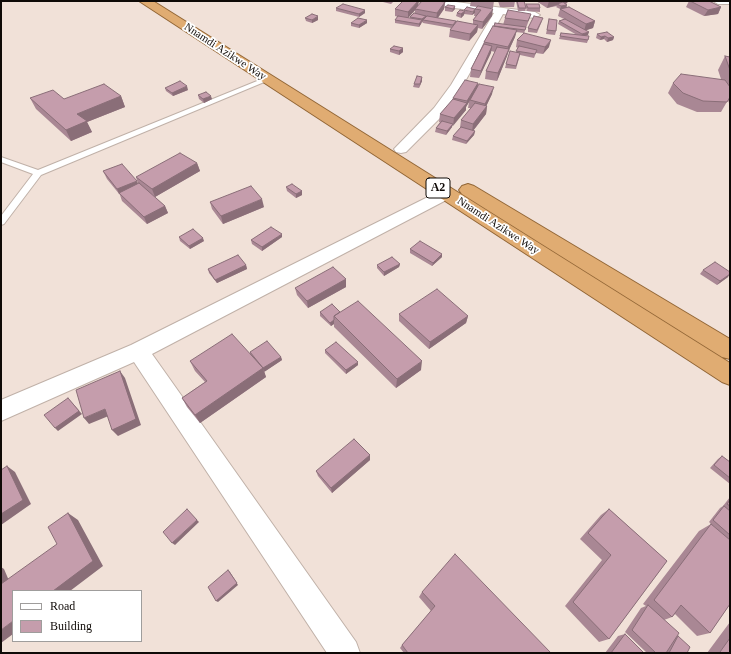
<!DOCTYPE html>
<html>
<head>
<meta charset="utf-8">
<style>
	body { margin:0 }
	#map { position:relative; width:731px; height:654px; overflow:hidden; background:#f1e1d8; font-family:Georgia,serif }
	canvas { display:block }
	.frame { position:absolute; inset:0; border:2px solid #0f0a07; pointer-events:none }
	.legend { position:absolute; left:12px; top:590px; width:130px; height:52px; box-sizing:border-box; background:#fff; border:1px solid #9f9d9c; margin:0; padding:5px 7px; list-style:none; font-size:12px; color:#0f0a07 }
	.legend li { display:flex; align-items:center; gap:8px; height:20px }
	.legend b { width:20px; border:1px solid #9f9d9c }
</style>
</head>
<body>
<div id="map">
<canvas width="731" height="654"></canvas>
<div class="frame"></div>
<ul class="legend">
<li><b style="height:5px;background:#fff"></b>Road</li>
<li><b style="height:11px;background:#c59dac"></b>Building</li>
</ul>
</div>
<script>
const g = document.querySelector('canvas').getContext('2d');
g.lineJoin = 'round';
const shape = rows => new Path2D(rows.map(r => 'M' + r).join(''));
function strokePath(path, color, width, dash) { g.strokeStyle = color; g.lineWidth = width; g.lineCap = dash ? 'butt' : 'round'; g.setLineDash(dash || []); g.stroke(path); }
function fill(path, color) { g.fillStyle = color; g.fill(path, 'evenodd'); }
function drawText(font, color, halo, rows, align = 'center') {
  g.font = font + ' Georgia,serif'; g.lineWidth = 3.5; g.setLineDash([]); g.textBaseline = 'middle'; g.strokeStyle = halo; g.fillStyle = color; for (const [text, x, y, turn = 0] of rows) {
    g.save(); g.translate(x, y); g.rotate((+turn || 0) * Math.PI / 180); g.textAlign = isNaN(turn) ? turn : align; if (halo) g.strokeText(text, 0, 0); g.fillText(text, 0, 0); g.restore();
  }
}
const service = shape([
	[267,77,269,78,269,80,41,175,4,224,1,225,1,216,33,174,1,162,1,157,38,170,267,77]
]);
const minor = shape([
	[418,1,448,1,535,12,540,15,535,18,503,14,463,85,444,114,406,152,401,153,396,152,394,149,434,108,451,85,494,13,423,4,418,1],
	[713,1,730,1,730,4,718,4,713,1],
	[446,188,452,189,454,193,452,197,152,354,356,642,360,653,327,653,134,362,1,421,1,400,131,345,446,188]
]);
const trunk = shape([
	[139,1,153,1,730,363,730,385,722,382,139,1],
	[468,184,474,186,730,339,730,359,722,357,462,194,459,190,462,186,468,184]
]);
const wall = shape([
	[383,1,394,1,391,4,383,2],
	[422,1,446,1,445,3,444,9,438,18,456,21,456,23,473,24,473,20,476,16,474,16,475,9,477,7,470,6,471,1,494,1,493,8,487,8,492,16,482,29,478,28,477,32,469,41,449,37,450,30,451,28,423,23,423,21,419,27,395,23,395,20,398,17,395,16,395,9,418,6],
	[415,10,415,14,410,17,410,18,408,18],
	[498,1,515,1,514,7,500,7],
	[516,1,524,1,525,7,526,4,540,8,540,12,527,11,526,8,525,11,518,11],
	[536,1,568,1,567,3,566,4,567,8,595,21,593,28,586,30,588,35,585,36,588,40,587,43,559,39,561,33,577,35,558,24,559,21,564,19,558,16,560,9,556,7,557,6,547,8],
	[689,1,709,1,721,7,718,14,704,16,686,7],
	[455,6,455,9,452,12,445,11,445,7],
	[336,8,365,13,359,17,336,11],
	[464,10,475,13,472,15,464,14,464,15,461,18,456,16,457,13,464,11],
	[531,14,529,20,526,28,524,33,549,47,543,54,536,53,534,58,520,55,516,69,505,68,506,64,516,52,518,48,516,47,517,40,524,33,516,32,515,37,509,50,507,56,497,81,485,79,486,71,495,52,491,51,479,78,470,77,471,69,483,44,484,42,494,26,503,25,505,18],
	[305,18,318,20,312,23,306,21],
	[549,19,556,31,555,35,546,34],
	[542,21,537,33,528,32,528,28],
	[351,23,367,23,359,28,351,26],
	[597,34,614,37,613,40,607,42,604,39,600,40,596,38],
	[403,48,403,52,399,55,390,52,390,49],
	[725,56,730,57,730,106,728,100,721,112,697,112,677,104,668,93,673,83,721,79,718,70],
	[422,77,422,81,419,88,413,87,414,84],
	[478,83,478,86,492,94,486,106,487,106,486,114,473,131,475,131,474,135,466,144,452,140,453,136,460,128,461,120,471,108,468,108,469,102,466,107,466,110,452,126,452,127,446,135,435,132,436,128,440,122,439,122,440,114,453,100,453,98],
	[165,88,188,90,173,96,166,91],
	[198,95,212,99,204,103,199,99],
	[121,96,125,107,87,122,92,132,71,141,36,109,30,98,64,99],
	[197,163,200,171,155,197,150,193,165,206,168,213,147,224,122,201,120,195,107,179,103,171,138,184,136,177],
	[286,187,302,191,302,195,296,198,287,191],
	[210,202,264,207,223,224,212,209],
	[179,237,204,241,190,249,180,241],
	[282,237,262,251,252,244,251,240],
	[410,249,442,257,432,266,410,253],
	[400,264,399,267,384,276,377,268,377,265],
	[246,265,247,269,217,283,209,273,208,269],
	[703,270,728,277,717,285,700,274],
	[346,279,346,287,308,308,297,295,295,288],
	[320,312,340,312,421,370,396,388,334,327,334,324,331,326,320,316],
	[399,314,468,316,466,323,429,349,399,321],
	[325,350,358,365,346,374,325,353],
	[250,352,281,357,282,360,264,372,264,371,266,377,200,423,187,407,182,398,205,382,195,371,190,361,250,354],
	[370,455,370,460,332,493,318,476,316,471],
	[722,456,730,462,730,484,710,468,718,459],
	[730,497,730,604,710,633,697,636,675,614,672,617,664,620,677,637,678,636,687,653,647,653,625,632,641,608,646,606,643,604,699,531,711,524,721,533,709,522,720,508,723,506],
	[609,509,667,561,609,639,599,642,565,606,602,560,580,539,601,515],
	[422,592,551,653,404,653,400,648,402,645,431,611,419,597],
	[730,622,730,653,707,653],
	[625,634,644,653,605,653,618,636]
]);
const shadedWall = shape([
	[418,1,419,1,418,7,408,18,408,12],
	[549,1,568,1,567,3,559,5,557,4,557,5,547,8],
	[445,2,444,9,436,20,437,13],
	[567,5,566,8,560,10,561,6],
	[455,6,455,9,452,12,453,9],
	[721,7,718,14,704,16,708,10],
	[475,9,475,13,472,15,473,12],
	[493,9,492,16,482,29,483,22],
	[365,10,365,13,359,17,359,14],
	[465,11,464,15,461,18,461,14],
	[318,16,318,20,312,23,312,20],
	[426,16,425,19,423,20,423,21,422,23,422,19],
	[367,20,367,23,359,28,359,25],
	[422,20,421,24,419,27,419,24],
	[595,21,593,28,584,31,586,24],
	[478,25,477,32,469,41,470,34],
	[517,30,515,37,509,50,507,56,497,81,498,73,507,54,508,47],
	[589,32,588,35,581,37,582,34],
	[605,36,604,39,600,40,601,37],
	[614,37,613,40,607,42,608,38],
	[551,40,549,47,543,54,545,47],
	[492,46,491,53,479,78,481,71],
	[403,48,403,52,399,55,399,51],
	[422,77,422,81,419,88,420,84],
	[478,83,477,91,470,100,469,102,466,107,466,110,453,126,454,118,466,104,467,101],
	[187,86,188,90,173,96,172,93],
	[494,87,492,94,484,111,485,104],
	[121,96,125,107,87,122,92,132,71,141,66,130,77,114],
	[211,96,212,99,204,103,203,99],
	[487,106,486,114,472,132,473,124],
	[453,124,452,127,446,135,447,131],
	[475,131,474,135,466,144,467,141],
	[197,163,200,171,155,197,152,189],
	[137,181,140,189,119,194,117,189],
	[302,191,302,195,296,198,296,194],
	[262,199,264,207,223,224,221,216],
	[165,206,168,213,147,224,144,217],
	[282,234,282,237,262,251,262,247],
	[203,238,204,241,190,249,189,246],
	[442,254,442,257,432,266,433,263],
	[400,264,399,267,384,276,384,272],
	[246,265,247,269,217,283,215,280],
	[730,274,728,277,717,285,720,281],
	[346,279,346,287,308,308,307,301],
	[468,316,466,323,429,349,430,342],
	[334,320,334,324,331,326,330,323],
	[281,357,282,360,264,372,263,368],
	[422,361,421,370,396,388,397,379],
	[358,362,358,365,346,374,346,370],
	[263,368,266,377,200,423,195,415],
	[120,371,125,378,141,425,118,436,112,430],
	[68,398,82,414,58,431,55,428],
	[105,409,111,415,89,424,84,418],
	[370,455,370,460,332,493,331,488],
	[7,466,15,472,31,504,1,525,1,514],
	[68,513,78,520,103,566,70,591,53,591],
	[197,520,199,522,175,545,172,543],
	[1,567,4,569,13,590,1,586],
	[228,570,230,572,238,585,218,602,216,601],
	[13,621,13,634,1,643,1,630]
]);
const building = shape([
	[403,1,418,1,408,12,395,9,403,1],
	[422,1,437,1,445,2,437,13,415,9,422,1],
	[517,1,524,1,526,8,519,8,517,1],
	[690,1,709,1,721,7,708,10,690,1],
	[563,2,567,5,561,6,557,4,563,2],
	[343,4,365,10,359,14,336,8,343,4],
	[526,4,539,4,540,8,528,8,526,4],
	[448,5,455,6,453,9,445,7,448,5],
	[478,6,493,9,483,22,473,20,481,10,475,9,478,6],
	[467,7,475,9,473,12,464,10,467,7],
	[569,7,595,21,586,24,560,9,569,7],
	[460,10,465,11,461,14,457,13,460,10],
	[508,10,531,14,528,21,505,18,508,10],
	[414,13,426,16,422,19,410,17,414,13],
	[312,14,318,16,312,20,305,18,312,14],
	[398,16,422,20,419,24,395,20,398,16],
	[427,16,456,21,453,25,423,20,427,16],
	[534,16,543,18,537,30,528,28,534,16],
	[358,18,367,20,359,25,351,23,358,18],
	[549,19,557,20,556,31,547,30,549,19],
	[565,19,589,32,582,34,559,21,565,19],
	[457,21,478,25,470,34,450,30,457,21],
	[495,23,526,27,525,30,494,26,495,23],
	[493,26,517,30,508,47,484,42,493,26],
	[607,32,614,37,608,38,605,36,601,37,597,34,607,32],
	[524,33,551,40,545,47,517,40,524,33],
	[561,33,589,36,588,40,560,36,561,33],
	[484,44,492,46,481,71,471,69,484,44],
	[394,46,403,48,399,51,390,49,394,46],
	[519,46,537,50,535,54,516,51,519,46],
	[497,47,509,49,498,73,486,71,497,47],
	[510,51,520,53,516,66,506,64,510,51],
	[725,56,730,57,730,70,725,56],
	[681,74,725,80,730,87,730,97,727,102,703,101,683,93,673,83,681,74],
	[417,76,422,77,420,84,414,84,417,76],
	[465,80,478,83,467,101,453,98,465,80],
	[180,81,187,86,172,93,165,88,180,81],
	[104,84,121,96,77,114,87,121,66,130,30,98,53,90,64,99,104,84],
	[479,84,494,87,485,104,470,100,479,84],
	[206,92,211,96,203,99,198,95,206,92],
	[453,99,467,103,454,118,440,114,453,99],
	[475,103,487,106,473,124,461,120,475,103],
	[442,121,453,124,447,131,436,128,442,121],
	[461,127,475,131,467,141,453,136,461,127],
	[180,153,197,163,152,189,136,177,180,153],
	[122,164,137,181,117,189,103,171,122,164],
	[139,183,165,206,144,217,119,193,139,183],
	[292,184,302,191,296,194,286,187,292,184],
	[251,186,262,199,221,216,210,202,251,186],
	[271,227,282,234,262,247,251,240,271,227],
	[193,229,203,238,189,246,179,237,193,229],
	[420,241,442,254,433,263,410,249,420,241],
	[238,255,246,265,215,280,208,269,238,255],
	[392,257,400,264,384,272,377,265,392,257],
	[715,262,730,272,730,274,720,281,703,270,715,262],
	[333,267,346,279,307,301,295,288,333,267],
	[437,289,468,316,430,342,399,314,437,289],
	[358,301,422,361,397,379,334,316,358,301],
	[332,304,340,312,334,316,334,320,330,323,320,312,332,304],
	[232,334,263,368,195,415,182,398,207,381,190,361,232,334],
	[267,341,281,357,263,368,250,352,267,341],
	[336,342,358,362,346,370,325,350,336,342],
	[120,371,136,419,112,430,105,409,84,418,76,390,120,371],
	[68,398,79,411,55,428,44,415,68,398],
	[354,439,370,455,331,488,316,471,354,439],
	[722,456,730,462,730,478,714,465,722,456],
	[7,466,23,500,1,514,1,470,7,466],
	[730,500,730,506,727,504,730,500],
	[724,506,730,511,730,535,713,520,724,506],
	[187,509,197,520,172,543,163,532,187,509],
	[609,509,667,561,609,639,573,602,611,555,588,533,609,509],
	[68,513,93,561,53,591,13,591,13,621,1,630,1,584,57,544,48,527,68,513],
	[711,524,730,540,730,604,710,633,681,605,672,617,654,600,711,524],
	[455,554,551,653,408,653,402,645,435,606,422,592,455,554],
	[228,570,237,583,216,601,208,587,228,570],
	[648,605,679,633,666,653,656,653,632,630,648,605],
	[625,634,644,653,611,653,625,634],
	[678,636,690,647,687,653,669,653,678,636],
	[730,638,730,653,722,653,720,652,730,638]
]);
const farStreetnames = [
	["Nnamdi Azikwe Way",225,52,33],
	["Nnamdi Azikwe Way",498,226,33]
];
const shields = [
	[438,188,24]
];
const shieldNames = [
	["A2",438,188]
];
strokePath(service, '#c0b1a8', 2);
strokePath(minor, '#c0b1a8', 2);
strokePath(trunk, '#926636', 2);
fill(service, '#fff');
fill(minor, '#fff');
fill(trunk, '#e0ac72');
fill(wall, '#a98794');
fill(shadedWall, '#8a6e78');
fill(building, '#c59dac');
strokePath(building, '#8a6e78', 1);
drawText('11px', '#0f0a07', '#fff', farStreetnames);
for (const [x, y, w] of shields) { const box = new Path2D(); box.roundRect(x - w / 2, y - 10, w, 20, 3); g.fillStyle = '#fff'; g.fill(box); strokePath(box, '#0f0a07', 1); }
drawText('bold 12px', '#0f0a07', null, shieldNames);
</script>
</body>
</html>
